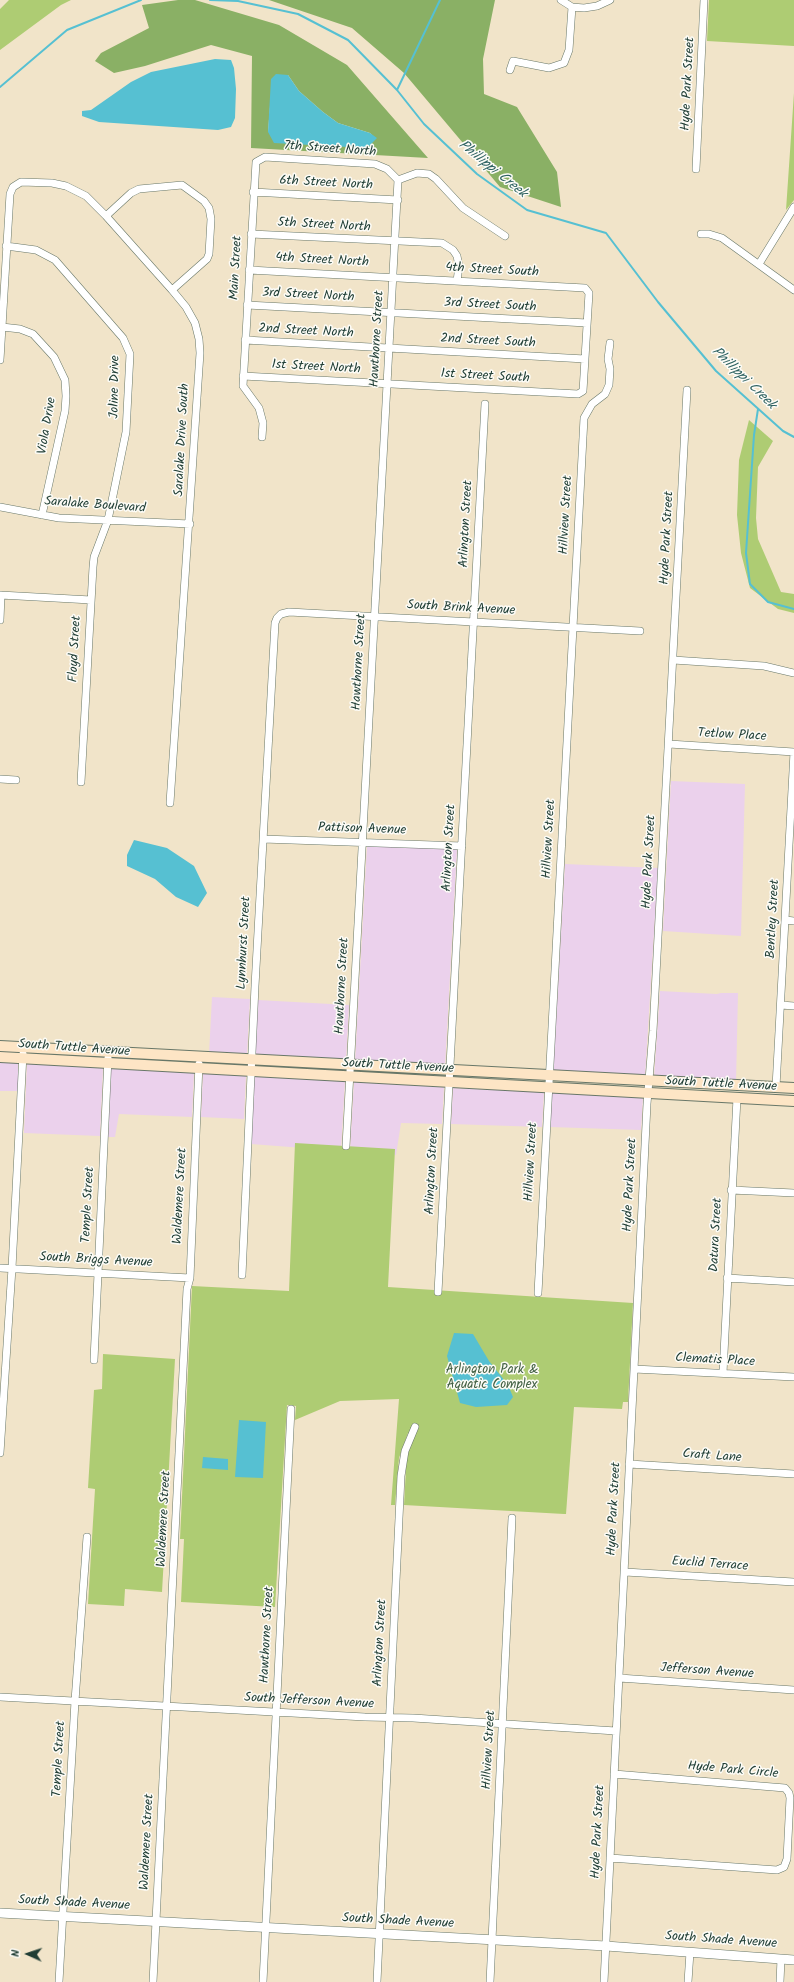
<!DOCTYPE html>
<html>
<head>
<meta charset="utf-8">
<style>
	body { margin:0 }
	#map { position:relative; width:794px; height:1982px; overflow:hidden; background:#f1e4c9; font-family:Kalam,sans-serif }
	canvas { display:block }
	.north { position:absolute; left:8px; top:1934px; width:40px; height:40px; -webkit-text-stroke:3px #fdfcf7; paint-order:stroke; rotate:273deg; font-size:11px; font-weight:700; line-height:16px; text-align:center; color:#1f3d34 }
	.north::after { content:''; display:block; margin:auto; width:14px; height:18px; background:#1f3d34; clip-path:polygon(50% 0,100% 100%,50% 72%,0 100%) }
</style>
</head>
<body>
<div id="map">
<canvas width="794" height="1982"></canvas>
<div class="north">N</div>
</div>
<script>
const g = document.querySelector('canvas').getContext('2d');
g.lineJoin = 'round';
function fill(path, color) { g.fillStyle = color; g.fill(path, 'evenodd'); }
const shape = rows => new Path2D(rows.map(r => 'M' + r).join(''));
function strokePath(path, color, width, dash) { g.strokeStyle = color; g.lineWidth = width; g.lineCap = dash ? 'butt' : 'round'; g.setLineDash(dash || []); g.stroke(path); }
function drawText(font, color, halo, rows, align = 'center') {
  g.font = font + ' Kalam,sans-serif'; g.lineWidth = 3; g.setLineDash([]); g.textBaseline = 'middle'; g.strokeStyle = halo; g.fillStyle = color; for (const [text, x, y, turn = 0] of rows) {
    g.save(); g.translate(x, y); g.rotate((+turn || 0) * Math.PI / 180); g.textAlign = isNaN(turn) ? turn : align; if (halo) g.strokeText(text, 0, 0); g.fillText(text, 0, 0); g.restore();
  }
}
const built = shape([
	[671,781,745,784,741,936,663,931],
	[367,846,457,849,445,1067,355,1061],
	[565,864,658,868,645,1077,553,1073],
	[660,991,717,994,721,993,738,993,736,1082,654,1078],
	[212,997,250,999,247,1055,209,1054],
	[258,1000,349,1005,346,1061,255,1055],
	[0,1061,18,1062,18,1091,0,1091],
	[27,1063,103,1068,100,1136,24,1133],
	[111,1068,194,1073,192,1117,119,1114,115,1137,108,1137],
	[203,1073,246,1075,244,1119,201,1117],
	[254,1075,345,1081,341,1149,350,1150,354,1082,444,1087,442,1124,401,1123,396,1155,251,1144],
	[453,1088,544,1092,542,1127,451,1124],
	[552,1093,643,1097,641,1130,550,1127]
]);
const green = shape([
	[9,0,71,0,61,5,0,50,0,9],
	[709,0,794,0,794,46,707,41],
	[794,93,794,200,786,210],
	[749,420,773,441,758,467,756,518,758,539,781,592,794,594,794,613,778,609,750,588,741,553,737,515,739,460],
	[295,1143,395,1149,388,1287,633,1303,628,1402,623,1402,622,1409,574,1407,566,1514,564,1514,404,1505,408,1433,399,1458,395,1505,391,1505,399,1399,340,1401,295,1420,296,1406,287,1405,275,1607,181,1602,184,1539,180,1539,192,1286,289,1291],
	[103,1354,175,1359,162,1592,125,1589,124,1606,88,1604,95,1489,88,1488,94,1390,102,1389]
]);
const forest = shape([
	[178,0,195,0,279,25,347,65,428,158,251,148,252,56,211,45,145,66,114,73,95,61,101,53,149,28,142,5],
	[288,75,299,91,323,112,338,123,370,133,376,139,268,132,270,106],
	[269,0,495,0,483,59,484,94,517,107,557,172,561,207,500,187,404,73,352,28]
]);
const water = shape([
	[215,59,231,60,234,68,236,89,235,118,231,127,218,130,99,122,82,116,82,111,91,110,131,82,151,72],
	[276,74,288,75,299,91,323,112,338,123,370,133,377,138,367,148,274,143,268,132,271,79],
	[134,840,167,848,194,866,207,893,198,907,176,897,155,879,127,866,127,855],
	[454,1333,473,1334,489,1361,508,1385,513,1397,507,1405,476,1407,460,1403,447,1356],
	[239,1420,266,1422,263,1478,235,1477],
	[203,1457,228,1459,228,1470,202,1468]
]);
const stream = shape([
	[210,0,238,1,298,14,348,40,397,90,424,124,477,174,527,210,606,233,658,302,716,371,783,431,794,437],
	[0,87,67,30,141,0],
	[397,90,440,0],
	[758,409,754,435,746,553,750,584,768,602,794,609]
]);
const minor = shape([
	[561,0,572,7,584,8,597,6,610,0],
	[510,70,513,61,549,68,564,63,569,50,572,7],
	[696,169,704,0],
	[398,180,417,173,429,174,436,179,463,208,505,236],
	[253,192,398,200],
	[106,216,131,193,139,189,182,185,204,201,209,208,211,219,209,254,207,259,172,290],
	[251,234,442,243,453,250,457,256,459,266,457,281],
	[701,234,709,234,722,238,794,290],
	[6,246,36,250,55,260,123,338,130,354,126,432,108,520,94,557,93,567,81,782],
	[759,264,794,207],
	[247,305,587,323],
	[2,327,20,329,33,334,54,357,65,380,66,396,65,411,42,515],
	[245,340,585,359],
	[0,360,10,194,13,187,21,182,52,183,66,186,86,196,106,216,172,290,186,307,195,323,199,339,200,353,170,803],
	[243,376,578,394,583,391,589,293,585,288,249,270],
	[262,437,263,423,259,408,243,386,256,162,265,157,375,164,387,169,398,180],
	[0,507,59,518,190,524],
	[0,595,91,600],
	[0,620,1,595],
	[673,660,764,666,794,673],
	[669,744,794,752,776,1087],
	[0,779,16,780],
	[263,839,462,846],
	[786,920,794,921],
	[781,1005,794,1006],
	[346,1146,398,180],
	[731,1190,794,1193],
	[0,1268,190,1278],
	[242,1275,255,986,275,623,277,618,281,614,289,612,640,631],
	[727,1278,794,1282],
	[438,1292,485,404],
	[538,1293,584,418,592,404,605,394,609,385,610,369,608,359,610,343],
	[94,1360,108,1058],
	[634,1369,794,1377],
	[723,1373,737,1098],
	[0,1453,12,1268,23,1054],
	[629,1464,794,1474],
	[625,1572,794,1582],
	[619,1678,794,1690],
	[0,1697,365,1717,413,1718,616,1731],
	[610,1858,777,1870,784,1867,787,1859,790,1798,789,1793,785,1788,614,1774],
	[59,1982,75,1701,87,1537],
	[153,1982,187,1289,190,1278,199,1064],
	[263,1982,291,1409],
	[377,1982,401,1476,405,1451,415,1427],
	[490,1982,512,1518],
	[604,1982,647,1104,653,1031,687,390],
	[688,1982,690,1952],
	[780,1982,781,1959]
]);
const tertiary = shape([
	[0,1913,606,1946,794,1960]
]);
const secondary = shape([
	[0,1046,794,1088],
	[0,1057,794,1101]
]);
const streetNames = [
	["Hyde Park Street",689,84,-87],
	["7th Street North",330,150,4],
	["6th Street North",326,184,3],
	["5th Street North",324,226,3],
	["4th Street North",322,261,3],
	["Main Street",237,268,-87],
	["4th Street South",492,271,3],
	["3rd Street North",308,296,3],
	["3rd Street South",490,306,3],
	["2nd Street North",306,332,3],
	["Hawthorne Street",378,339,-87],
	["2nd Street South",488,342,3],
	["1st Street North",316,368,3],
	["1st Street South",485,377,3],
	["Joline Drive",116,387,-89],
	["Viola Drive",48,426,-80],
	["Saralake Drive South",183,440,-87],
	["Saralake Boulevard",95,506,4],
	["Hillview Street",567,515,-87],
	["Arlington Street",467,524,-87],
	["Hyde Park Street",668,538,-87],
	["South Brink Avenue",461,609,3],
	["Floyd Street",76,649,-87],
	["Hawthorne Street",360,662,-87],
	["Tetlow Place",732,736,3],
	["Pattison Avenue",362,830,2],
	["Hillview Street",550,839,-87],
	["Arlington Street",450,848,-87],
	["Hyde Park Street",650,862,-87],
	["Bentley Street",774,919,-87],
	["Lynnhurst Street",245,943,-87],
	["Hawthorne Street",343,986,-87],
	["South Tuttle Avenue",74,1049,4],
	["South Tuttle Avenue",398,1067,3],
	["South Tuttle Avenue",721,1085,3],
	["Hillview Street",532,1162,-87],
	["Arlington Street",433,1171,-87],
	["Hyde Park Street",631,1185,-87],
	["Waldemere Street",181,1196,-87],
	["Temple Street",89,1205,-87],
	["Datura Street",717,1235,-87],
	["South Briggs Avenue",96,1261,3],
	["Clematis Place",715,1361,3],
	["Craft Lane",712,1457,4],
	["Hyde Park Street",615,1509,-87],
	["Waldemere Street",165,1519,-87],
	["Euclid Terrace",710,1565,4],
	["Hawthorne Street",268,1635,-87],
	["Arlington Street",381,1643,-87],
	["Jefferson Avenue",707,1672,4],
	["South Jefferson Avenue",309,1702,3],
	["Hillview Street",490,1750,-87],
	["Temple Street",60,1759,-87],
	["Hyde Park Circle",733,1771,5],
	["Hyde Park Street",599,1832,-87],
	["Waldemere Street",148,1842,-87],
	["South Shade Avenue",74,1904,3],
	["South Shade Avenue",398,1922,3],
	["South Shade Avenue",721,1941,4]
];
const parkNames = [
	["Arlington Park &",492,1371],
	["Aquatic Complex",492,1386]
];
const waterNames = [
	["Phillippi Creek",492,170,39],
	["Phillippi Creek",743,379,44]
];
fill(built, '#ebd1ec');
fill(green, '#aecc73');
fill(forest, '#8ab065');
fill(water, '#56c0d2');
strokePath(stream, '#56c0d2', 2);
strokePath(minor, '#687768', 8);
strokePath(tertiary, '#687768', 10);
strokePath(secondary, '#687768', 12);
strokePath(minor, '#fff', 7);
strokePath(tertiary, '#fff', 9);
strokePath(secondary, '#fde5c5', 10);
drawText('13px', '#1f3d34', '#fdfcf7', streetNames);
drawText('13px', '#436144', '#fdfcf7', parkNames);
drawText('italic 14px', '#306463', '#fdfcf7', waterNames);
</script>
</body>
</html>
